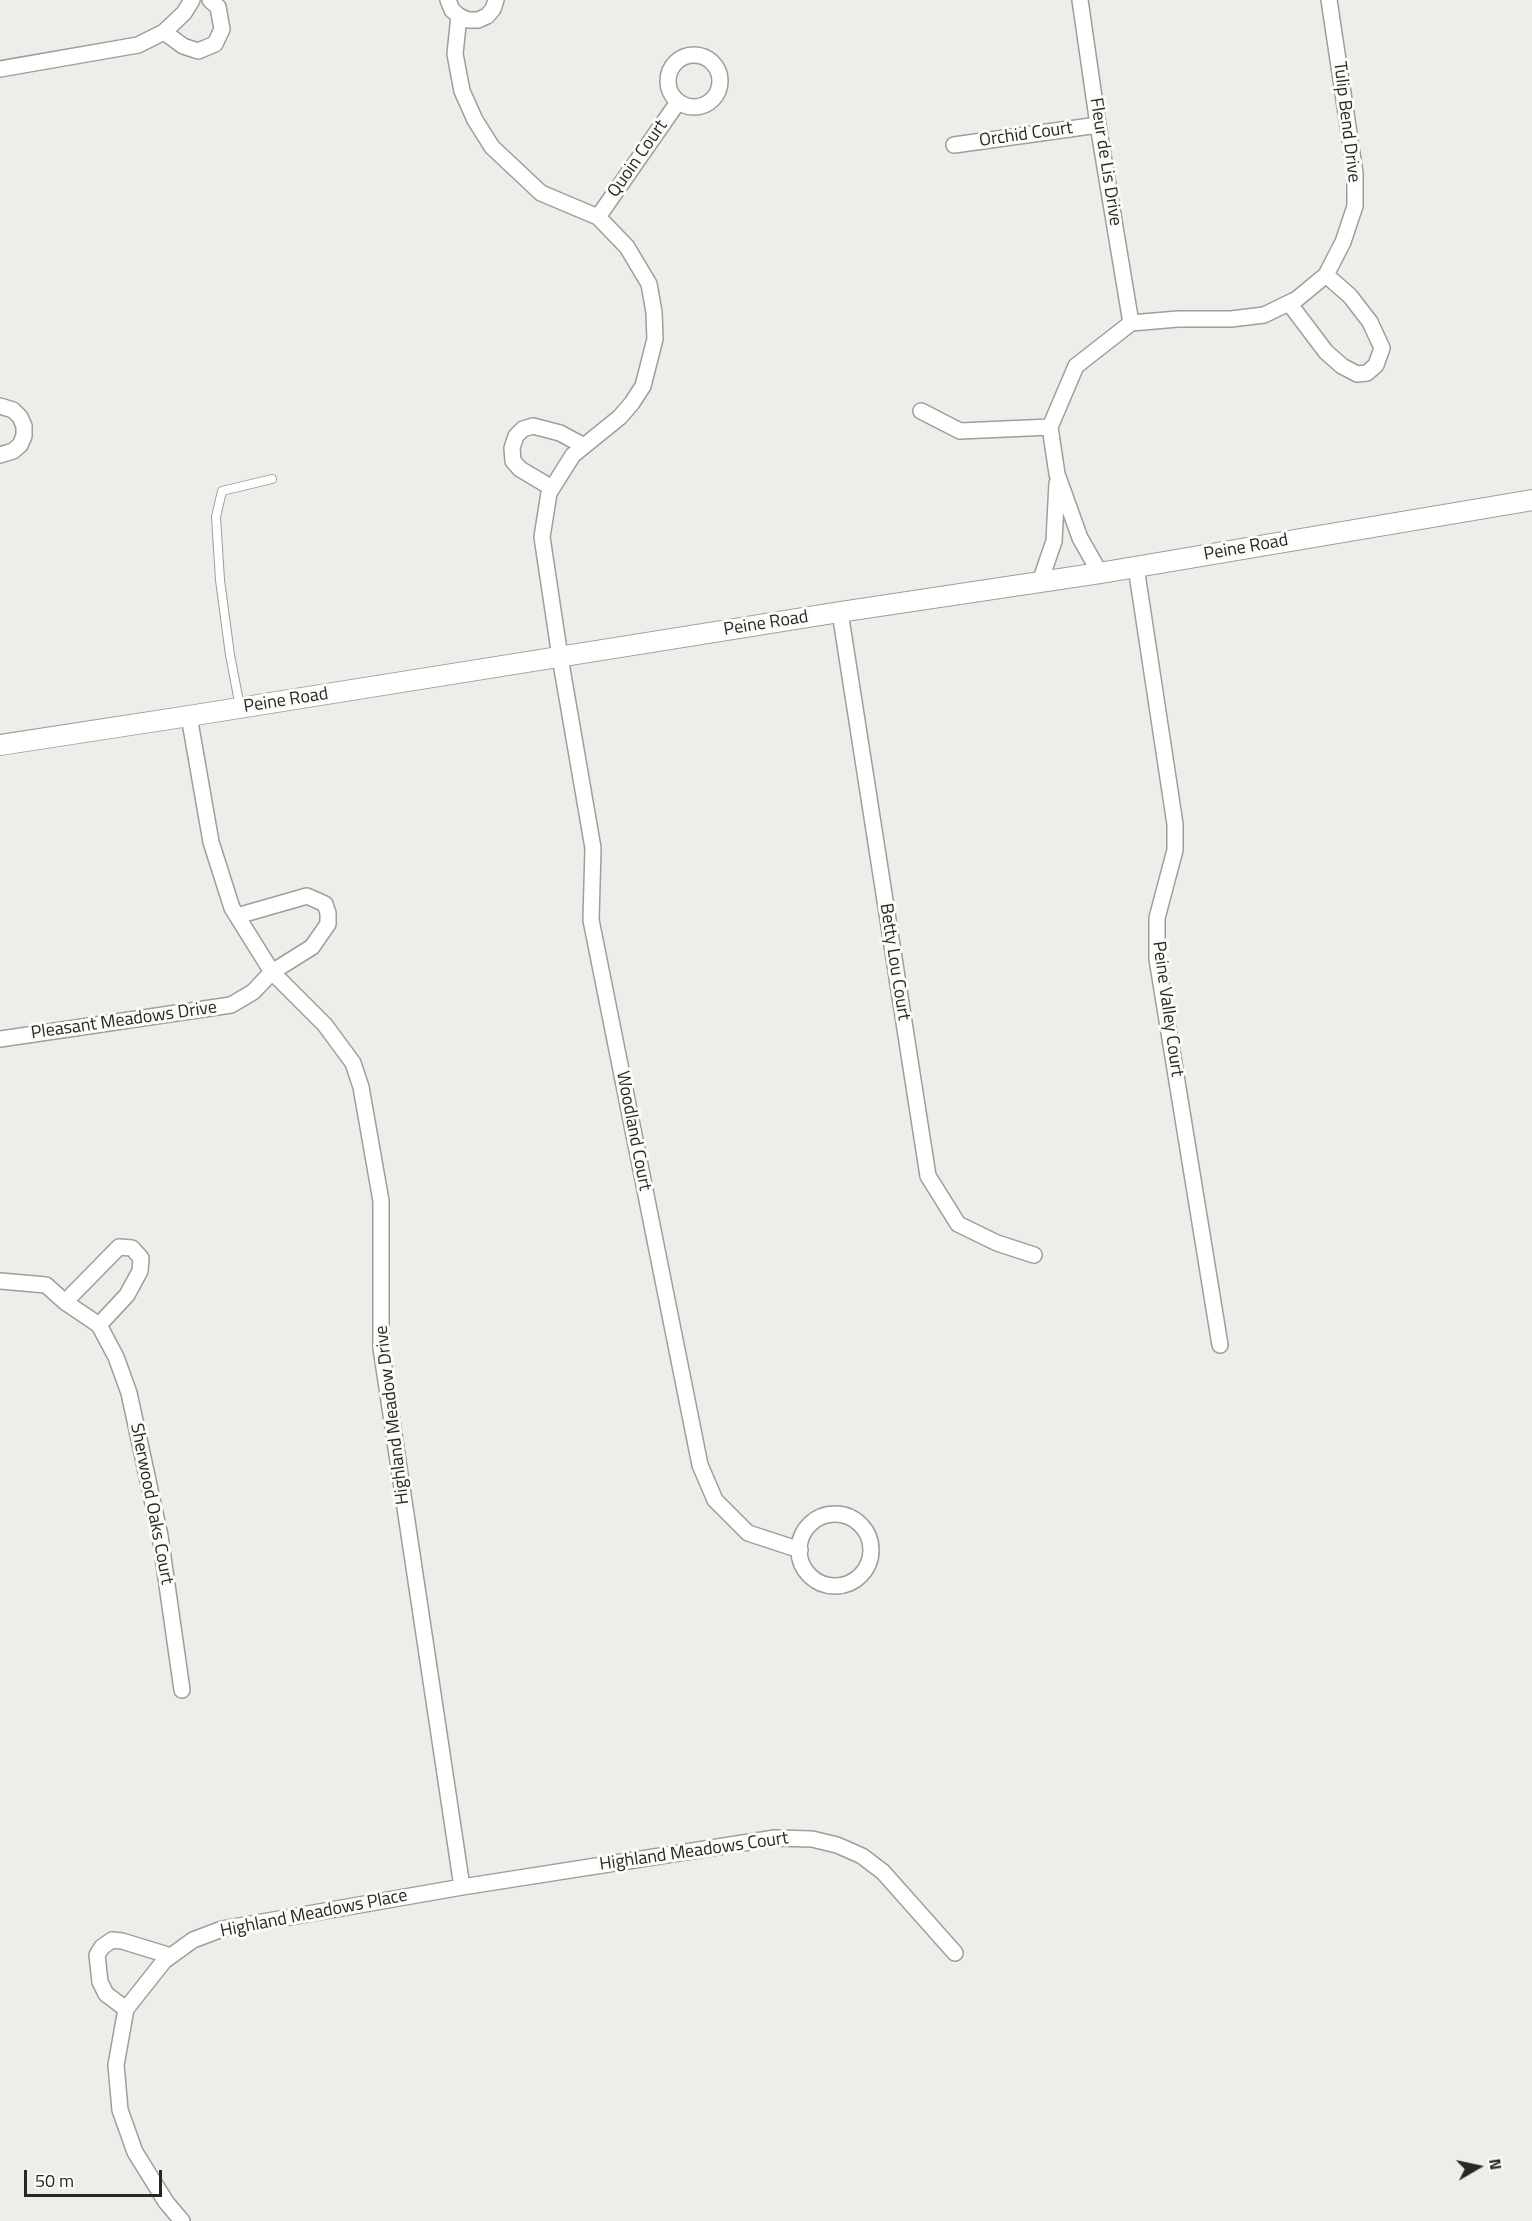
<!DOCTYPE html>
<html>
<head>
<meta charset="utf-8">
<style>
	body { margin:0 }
	#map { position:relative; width:1532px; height:2221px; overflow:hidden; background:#eceee9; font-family:"Titillium Web",sans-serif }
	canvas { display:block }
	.north { position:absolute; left:1448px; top:2137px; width:60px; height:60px; -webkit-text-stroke:4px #f9fcf7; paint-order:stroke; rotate:81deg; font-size:16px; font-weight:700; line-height:24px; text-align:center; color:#272826 }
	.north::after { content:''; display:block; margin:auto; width:21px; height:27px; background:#272826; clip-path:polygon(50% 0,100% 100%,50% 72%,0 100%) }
	.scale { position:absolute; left:24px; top:2170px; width:138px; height:27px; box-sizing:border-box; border:3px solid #272826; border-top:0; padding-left:8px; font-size:18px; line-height:21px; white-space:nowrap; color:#272826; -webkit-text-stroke:4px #f9fcf7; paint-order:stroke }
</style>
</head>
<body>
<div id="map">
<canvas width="1532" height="2221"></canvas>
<div class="north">N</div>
<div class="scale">50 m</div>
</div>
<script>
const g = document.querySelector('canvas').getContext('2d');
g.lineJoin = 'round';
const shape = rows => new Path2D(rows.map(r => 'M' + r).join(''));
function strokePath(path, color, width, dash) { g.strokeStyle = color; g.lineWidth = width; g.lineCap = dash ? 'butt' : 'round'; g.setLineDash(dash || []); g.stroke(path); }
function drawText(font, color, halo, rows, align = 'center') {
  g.font = font + ' "Titillium Web",sans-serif'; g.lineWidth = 6; g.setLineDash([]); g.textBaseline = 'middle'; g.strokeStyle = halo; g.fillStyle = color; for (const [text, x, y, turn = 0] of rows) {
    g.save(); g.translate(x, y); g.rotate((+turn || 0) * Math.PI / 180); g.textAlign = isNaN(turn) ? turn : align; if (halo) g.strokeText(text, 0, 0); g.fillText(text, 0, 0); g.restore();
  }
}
const service = shape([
	[240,707,230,655,220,580,216,517,222,491,272,479]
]);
const minor = shape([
	[448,0,452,10,459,16,468,20,478,20,487,16,493,9,496,0],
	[1080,0,1098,125,1131,323],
	[459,16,455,54,462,91,475,120,492,147,541,193,598,217,627,247,649,284,654,312,655,339,643,386,632,403,620,417,573,455,549,493,542,537,560,657,593,848,591,920,700,1465,715,1500,748,1533,800,1550],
	[164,32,183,46,198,51,215,44,222,29,218,7,210,0],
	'668 81a26 26 0 1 1 52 0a26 26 0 1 1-52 0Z',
	[0,69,138,45,164,32,184,13,192,0],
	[954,145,1098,125],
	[598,217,678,102],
	[1289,303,1326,352,1342,366,1357,374,1367,373,1376,365,1382,348,1370,322,1350,296,1326,275],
	[0,406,13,410,20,417,24,426,24,436,20,445,13,451,0,455],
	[921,411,960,431,1050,427],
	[552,488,520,469,513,461,512,448,516,436,523,429,533,426,560,433,584,446],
	[1136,567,1175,824,1175,850,1157,918,1157,959,1220,1345],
	[1100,573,1080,538,1057,474,1050,427,1076,366,1131,323,1178,319,1231,319,1264,315,1297,299,1326,275,1343,242,1355,206,1355,173,1329,0],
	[1040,582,1054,541,1057,483],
	[840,612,928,1176,958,1224,997,1243,1034,1255],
	[189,716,211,842,232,908,272,972,325,1025,353,1063,361,1087,381,1201,381,1348,462,1887],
	[0,1039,231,1005,253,992,272,972,312,947,328,924,328,913,325,904,307,896,237,916],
	[0,1281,46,1285,65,1302,99,1325,116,1357,129,1393,160,1536,182,1690],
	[65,1302,119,1247,132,1248,141,1258,140,1271,127,1295,99,1325],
	'799 1550a36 36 0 1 1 72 0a36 36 0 1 1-72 0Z',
	[126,2009,106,1994,100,1982,97,1955,102,1947,112,1940,122,1941,171,1956],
	[182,2221,166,2202,135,2152,120,2110,116,2065,126,2009,164,1961,193,1940,222,1929,462,1887,775,1838,812,1839,837,1845,862,1856,883,1872,955,1953]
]);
const tertiary = shape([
	[0,745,189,716,840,612,1100,573,1532,500]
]);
const streetNames = [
	["Tulip Bend Drive",1346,122,83],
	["Orchid Court",1026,135,-8],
	["Quoin Court",638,159,-55],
	["Fleur de Lis Drive",1105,162,81],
	["Peine Road",1246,548,-10],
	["Peine Road",766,624,-9],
	["Peine Road",286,701,-9],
	["Betty Lou Court",894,962,81],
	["Peine Valley Court",1167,1009,82],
	["Pleasant Meadows Drive",124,1021,-8],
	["Woodland Court",633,1131,79],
	["Highland Meadow Drive",393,1415,-97],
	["Sherwood Oaks Court",151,1504,79],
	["Highland Meadows Court",694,1852,-8],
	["Highland Meadows Place",314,1914,-11]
];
strokePath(service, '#9d9f9a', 10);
strokePath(minor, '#9d9f9a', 18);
strokePath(tertiary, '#9d9f9a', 22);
strokePath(service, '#fff', 8);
strokePath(minor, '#fff', 15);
strokePath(tertiary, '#fff', 20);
drawText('18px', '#272826', '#f9fcf7', streetNames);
</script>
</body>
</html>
